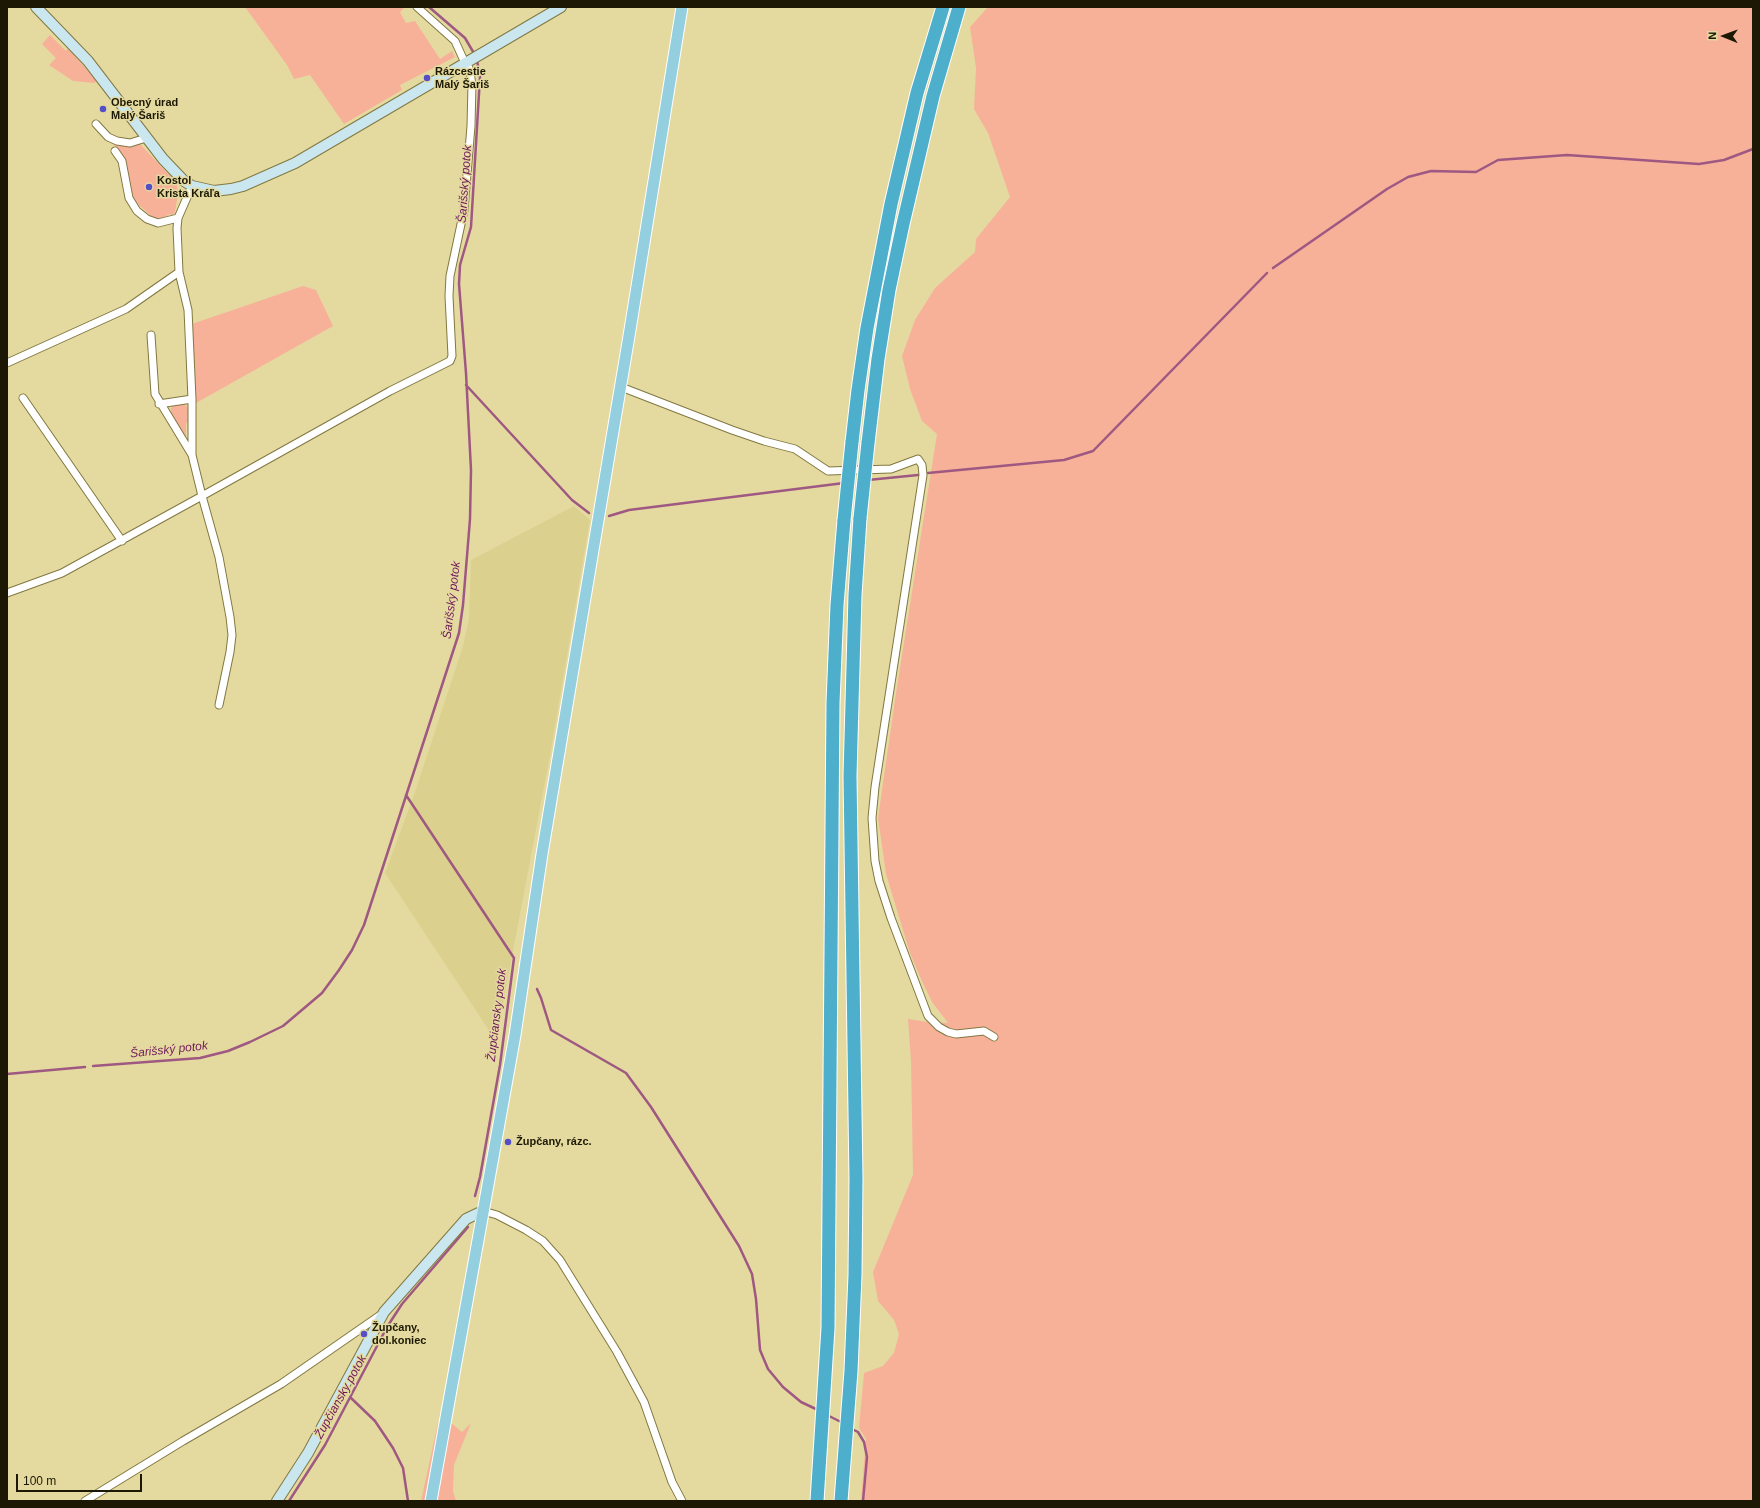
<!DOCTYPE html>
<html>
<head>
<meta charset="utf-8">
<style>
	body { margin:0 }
	#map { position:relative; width:1760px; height:1508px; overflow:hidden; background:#e4daa0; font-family:Helvetica,sans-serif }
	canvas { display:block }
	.frame { position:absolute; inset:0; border:8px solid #1c1803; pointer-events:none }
	.north { position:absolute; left:1704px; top:16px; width:40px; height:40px; -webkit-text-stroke:3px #e4daa0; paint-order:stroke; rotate:271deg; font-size:11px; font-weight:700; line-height:16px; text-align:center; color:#1c1803 }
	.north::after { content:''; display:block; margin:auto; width:14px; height:18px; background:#1c1803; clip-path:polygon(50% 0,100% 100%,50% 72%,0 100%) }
	.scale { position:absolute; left:16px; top:1474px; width:126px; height:18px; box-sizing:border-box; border:2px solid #1c1803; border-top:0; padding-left:5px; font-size:12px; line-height:14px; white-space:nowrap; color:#1c1803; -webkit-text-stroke:3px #e4daa0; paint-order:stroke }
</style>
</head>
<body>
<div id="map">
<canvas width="1760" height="1508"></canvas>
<div class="frame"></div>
<div class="north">N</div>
<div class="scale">100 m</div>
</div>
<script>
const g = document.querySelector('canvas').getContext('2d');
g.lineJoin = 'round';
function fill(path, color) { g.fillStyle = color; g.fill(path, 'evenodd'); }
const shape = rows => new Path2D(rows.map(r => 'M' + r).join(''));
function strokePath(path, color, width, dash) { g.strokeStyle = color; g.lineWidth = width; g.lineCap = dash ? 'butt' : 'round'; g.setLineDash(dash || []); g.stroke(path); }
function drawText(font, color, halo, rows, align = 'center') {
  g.font = font + ' Helvetica,sans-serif'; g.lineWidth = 3; g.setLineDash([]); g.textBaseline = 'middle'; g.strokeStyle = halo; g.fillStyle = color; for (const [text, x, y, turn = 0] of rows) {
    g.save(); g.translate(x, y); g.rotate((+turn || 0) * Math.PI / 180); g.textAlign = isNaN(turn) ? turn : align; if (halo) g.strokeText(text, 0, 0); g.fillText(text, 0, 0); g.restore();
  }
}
const built = shape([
	[574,506,590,520,551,750,496,1041,385,873,414,795,463,646,469,619,471,560]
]);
const green = shape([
	[245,7,405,7,400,12,406,23,415,21,440,59,452,51,455,57,400,85,402,90,344,124,310,75,294,79,287,65],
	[988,7,1753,7,1753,1501,861,1501,866,1439,859,1428,864,1373,883,1366,894,1353,899,1334,894,1320,878,1301,873,1272,913,1175,911,1061,908,1019,928,1022,948,1023,932,1002,920,977,910,953,886,874,878,818,896,693,937,434,922,421,910,389,902,356,915,320,935,288,975,252,976,239,1010,197,988,133,974,109,976,68,970,27],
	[50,35,66,51,68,48,96,80,95,83,73,81,49,65,56,58,42,44],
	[111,141,125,145,140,144,173,179,177,186,178,194,175,212,172,216,170,214,161,219,152,217,138,204,131,193,125,160],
	[303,286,316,290,333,326,196,403,192,398,189,325],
	[184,404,191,410,191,422,186,423,186,438,184,437,170,415,171,408,173,406],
	[450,1422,462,1432,471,1423,454,1465,453,1491,456,1501,421,1501,438,1423]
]);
const stream = shape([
	[429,7,465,38,475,55],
	[1273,268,1387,189,1408,177,1431,171,1476,172,1498,160,1567,155,1699,164,1724,160,1753,149],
	[466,385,572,500,589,513],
	[928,473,1064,460,1093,451,1267,273],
	[868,480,918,475],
	[609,516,629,510,844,483],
	[406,795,514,958,500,1065,480,1177,475,1196],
	[537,989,541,998,551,1030,626,1073,651,1107,739,1246,752,1274,756,1299,760,1350,768,1369,783,1387,801,1402,818,1410],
	[93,1066,200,1058,228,1051,250,1042,283,1026,322,993,339,970,352,950,364,925,459,633,463,605,470,519,471,470,466,373,459,284,460,265,471,227,480,77,477,60],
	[7,1074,85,1067],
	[351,1398,375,1421,393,1448,403,1468,408,1501],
	[827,1415,843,1423],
	[850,1428,858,1432,864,1442,867,1457,863,1501],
	[289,1501,325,1445,387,1327,402,1304,468,1227]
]);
const street = shape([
	[96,124,108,137,117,141,130,143,146,138],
	[115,151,122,161,129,198,137,211,147,219,158,223,178,218],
	[192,186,178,218,177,228,179,272,188,310,192,399,192,455,202,496,390,391,450,361,452,356,449,296,450,276,464,210,471,126,472,84,469,68,465,63,455,41,417,7],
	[151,335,155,394,192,455],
	[7,363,126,309,179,272],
	[621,387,732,430,764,441,795,449,828,471,891,469,918,459,922,465,923,475,875,787,872,818,875,861,879,881,891,918,928,1016,939,1027,948,1032,956,1034,984,1031,994,1037],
	[23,398,122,541],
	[159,404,192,399],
	[7,593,62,573,202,496,219,557,230,617,232,635,230,652,219,705],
	[483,1211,497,1215,526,1230,543,1241,560,1260,617,1352,644,1402,672,1482,682,1501],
	[85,1501,183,1441,281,1384,382,1314]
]);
const secondary = shape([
	[36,7,88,61,163,159,184,181,192,186,214,191,231,189,243,186,295,163,561,7],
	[277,1501,308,1453,384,1312,466,1219,483,1211]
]);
const primary = shape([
	[431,1501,515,1035,542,854,629,336,682,7]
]);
const highway = shape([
	[852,442,858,390,867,328,891,204,917,93,943,7],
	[868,443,878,359,889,290,903,224,933,96,959,7],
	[817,1501,828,1328,833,703,837,605,844,520],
	[841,1501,851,1371,855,1275,856,1179,850,776,855,595,860,518]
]);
const highwayBridge = shape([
	[860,518,868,443],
	[844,520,852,442]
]);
const markers = [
	[427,78,4,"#544fc6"],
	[103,109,4,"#544fc6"],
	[149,187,4,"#544fc6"],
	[508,1142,4,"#544fc6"],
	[364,1334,4,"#544fc6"]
];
const poiNames = [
	["Rázcestie",435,72],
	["Malý Šariš",435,85],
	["Obecný úrad",111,103],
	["Malý Šariš",111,116],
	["Kostol",157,181],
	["Krista Kráľa",157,194],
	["Župčany, rázc.",516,1142],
	["Župčany,",372,1328],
	["dol.koniec",372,1341]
];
const waterNames = [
	["Šarišský potok",465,184,-86],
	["Šarišský potok",452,600,-83],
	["Župčiansky potok",497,1015,-83],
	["Šarišský potok",169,1050,-6],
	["Župčiansky potok",341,1397,-61]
];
fill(built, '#dbd08e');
fill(green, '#f7b199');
strokePath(stream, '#9e5881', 2.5);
strokePath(street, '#817841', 9);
strokePath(secondary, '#817841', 12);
strokePath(primary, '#fff', 13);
strokePath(highway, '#fff', 15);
strokePath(street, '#fff', 7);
strokePath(secondary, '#cae7ef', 10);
strokePath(primary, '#94cfe0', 11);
strokePath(highway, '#4dafcb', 13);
strokePath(highwayBridge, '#fff', 15, []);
strokePath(highwayBridge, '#4dafcb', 13);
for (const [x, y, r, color] of markers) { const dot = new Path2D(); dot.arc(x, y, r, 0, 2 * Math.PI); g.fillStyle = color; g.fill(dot); strokePath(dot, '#e4daa0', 1.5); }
drawText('bold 11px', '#1c1803', '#e4daa0', poiNames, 'left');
drawText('italic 12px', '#6f1759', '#e4daa0', waterNames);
</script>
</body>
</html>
